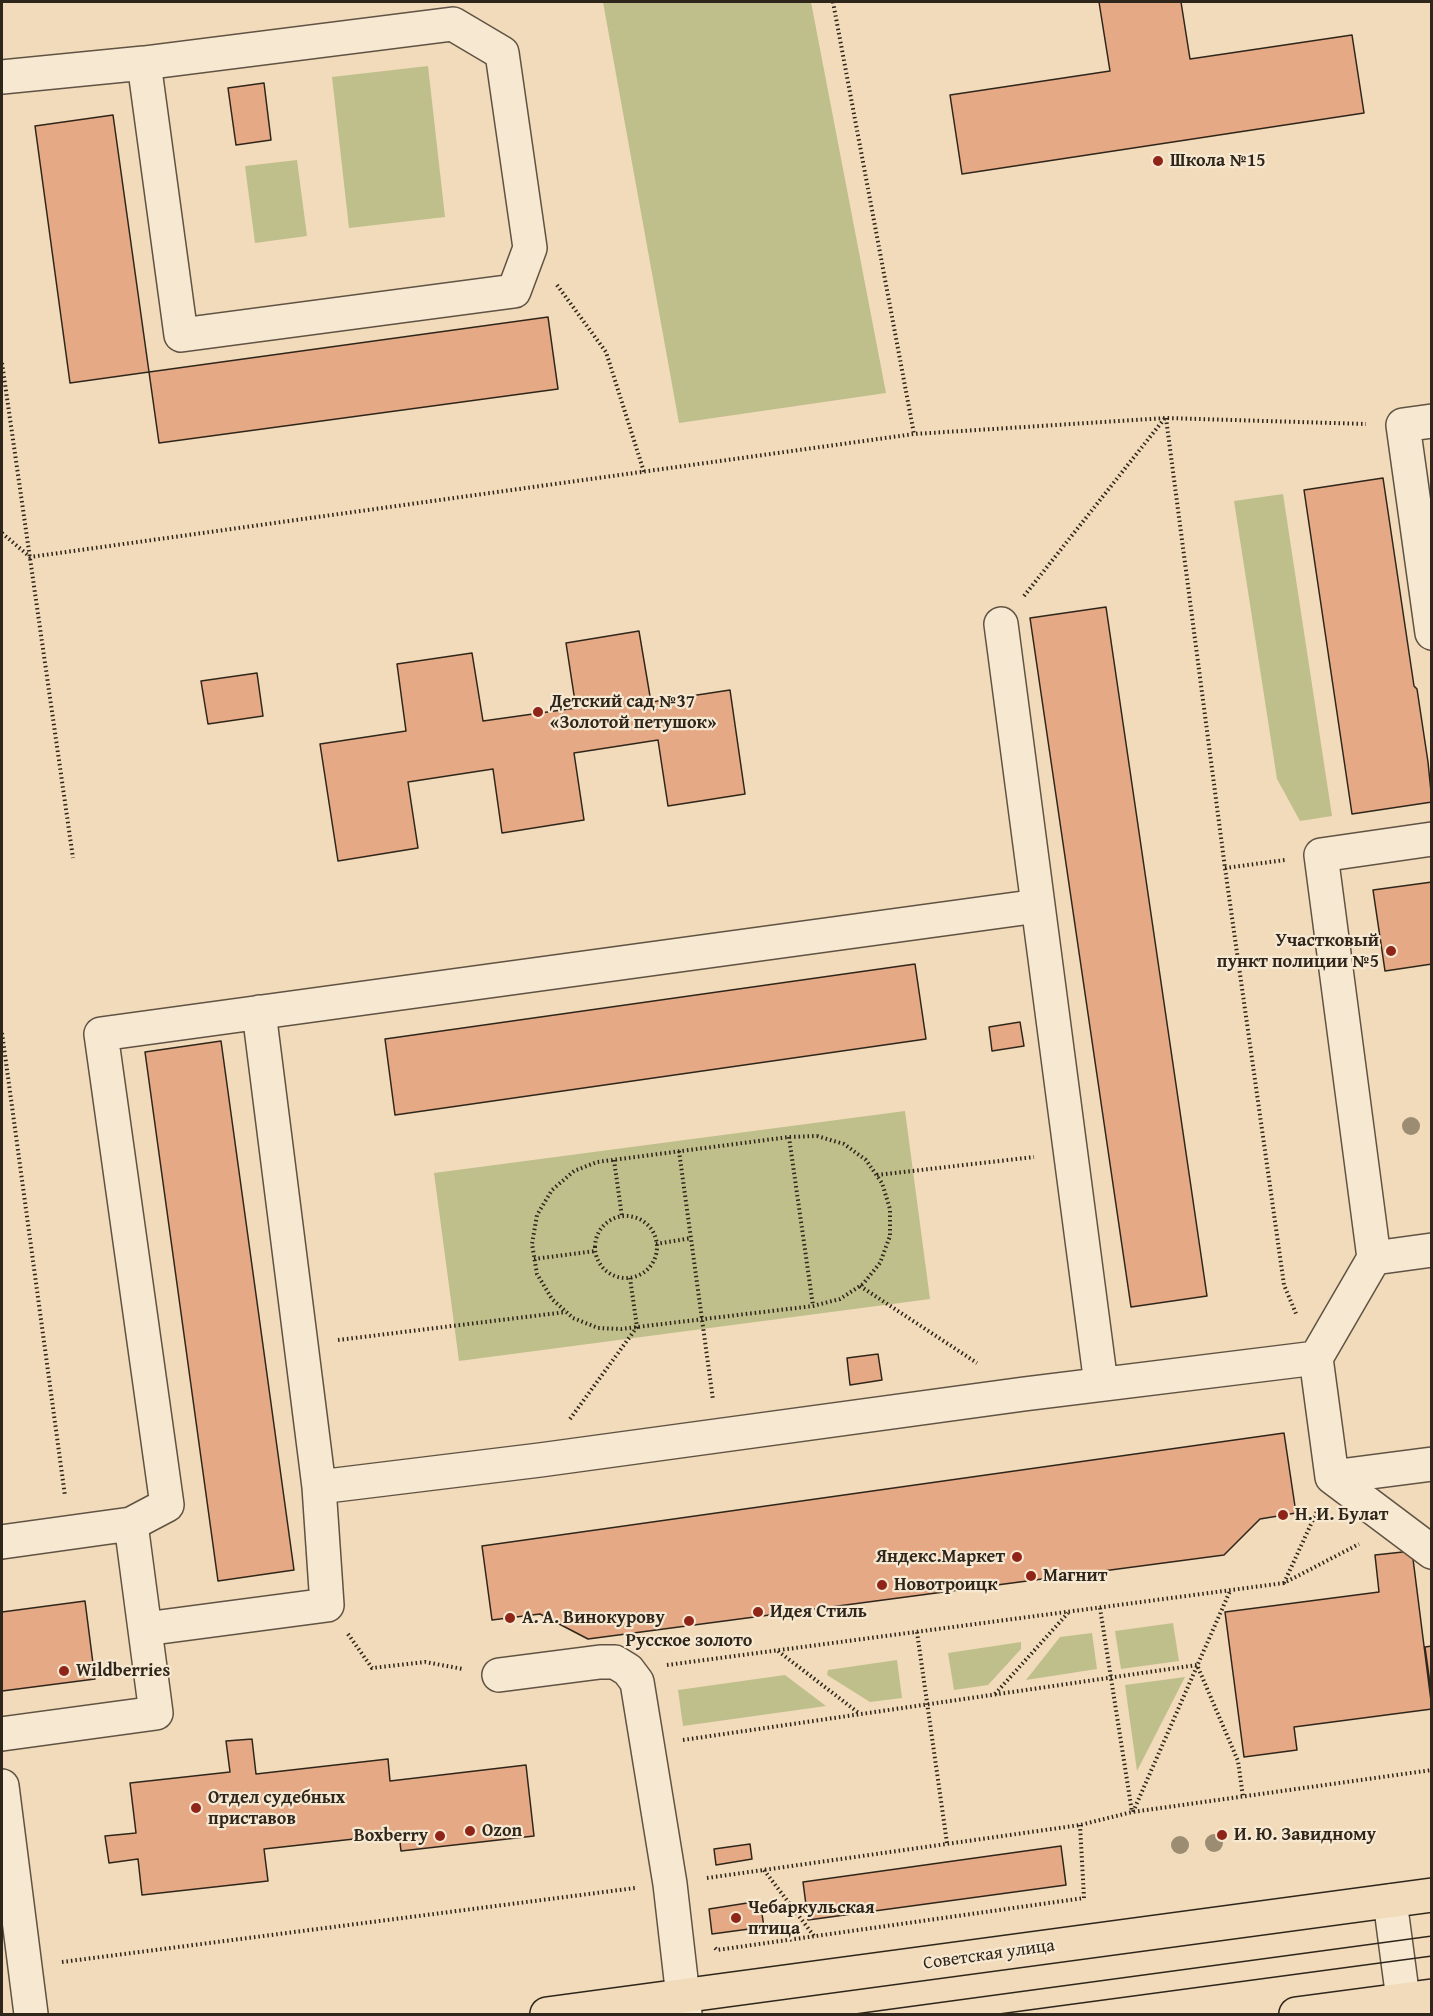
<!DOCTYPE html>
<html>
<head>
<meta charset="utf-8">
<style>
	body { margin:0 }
	#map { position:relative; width:1433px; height:2016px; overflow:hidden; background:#f2dbba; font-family:"Gentium Book Plus",serif }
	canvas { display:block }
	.frame { position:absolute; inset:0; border:3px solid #2f261b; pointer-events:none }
</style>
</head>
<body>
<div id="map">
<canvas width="1433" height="2016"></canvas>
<div class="frame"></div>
</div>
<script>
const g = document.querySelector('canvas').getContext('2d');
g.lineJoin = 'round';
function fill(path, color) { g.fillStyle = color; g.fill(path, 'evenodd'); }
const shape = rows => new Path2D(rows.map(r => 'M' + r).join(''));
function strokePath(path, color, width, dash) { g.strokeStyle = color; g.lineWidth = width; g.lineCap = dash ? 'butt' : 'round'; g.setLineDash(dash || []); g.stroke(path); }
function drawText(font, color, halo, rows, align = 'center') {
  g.font = font + ' "Gentium Book Plus",serif'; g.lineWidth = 4.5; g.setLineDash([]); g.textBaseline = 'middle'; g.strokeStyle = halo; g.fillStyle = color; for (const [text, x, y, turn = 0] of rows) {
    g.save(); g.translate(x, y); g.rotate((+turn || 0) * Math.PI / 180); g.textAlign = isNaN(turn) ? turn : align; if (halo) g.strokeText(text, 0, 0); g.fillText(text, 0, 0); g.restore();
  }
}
const green = shape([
	[603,2,811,2,886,393,679,423],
	[428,66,445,217,349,228,332,77],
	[297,160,307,236,255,243,245,166],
	[1283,494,1332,816,1300,821,1277,779,1234,501],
	[905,1111,930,1299,459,1361,434,1173],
	[1173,1623,1179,1661,1121,1669,1115,1631],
	[1092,1633,1097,1669,1026,1680,1060,1637],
	[1021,1642,1021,1649,988,1685,954,1690,948,1653],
	[897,1660,902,1698,870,1702,827,1675,828,1670],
	[785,1675,826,1706,683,1726,678,1690],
	[1185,1677,1137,1771,1125,1685]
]);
const building = shape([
	[1099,2,1181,2,1190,59,1352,35,1364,113,962,174,950,95,1110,71,1099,2],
	[264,83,271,140,236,145,228,88,264,83],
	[113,115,149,372,70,383,35,126,113,115],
	[548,317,558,389,159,443,149,372,548,317],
	[1383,478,1414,686,1417,689,1428,762,1432,802,1352,814,1304,490,1383,478],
	[1106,607,1207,1296,1131,1307,1030,618,1106,607],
	[639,631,651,702,730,690,745,794,668,806,658,740,574,753,584,820,502,833,493,769,408,782,418,848,338,861,320,744,406,731,397,664,472,653,483,721,576,708,566,643,639,631],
	[257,673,263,716,208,724,201,681,257,673],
	[1432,882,1432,964,1385,971,1373,890,1432,882],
	[915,964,926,1039,395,1115,385,1039,915,964],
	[1020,1022,1024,1046,992,1051,989,1027,1020,1022],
	[221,1041,294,1570,218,1581,145,1052,221,1041],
	[878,1354,882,1380,850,1385,847,1358,878,1354],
	[1284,1433,1296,1513,1260,1519,1224,1555,588,1639,540,1614,492,1620,482,1546,1284,1433],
	[1412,1551,1432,1709,1294,1727,1297,1750,1244,1757,1225,1612,1379,1592,1375,1555,1412,1551],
	[85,1601,95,1679,2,1691,2,1612,85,1601],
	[1432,1646,1432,1698,1425,1647,1432,1646],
	[252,1739,256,1774,388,1759,390,1781,526,1765,534,1836,401,1851,399,1834,264,1849,268,1881,142,1895,138,1859,109,1863,105,1836,136,1833,130,1783,230,1772,226,1741,252,1739],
	[750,1844,752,1859,716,1865,714,1849,750,1844],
	[1061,1846,1066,1885,808,1920,803,1882,1061,1846],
	[760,1901,764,1927,712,1934,709,1909,760,1901]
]);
const path = shape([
	[833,2,914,434],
	[557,285,606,352,644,472],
	[2,363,73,858],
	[1166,418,1225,868,1284,1285,1297,1316],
	[2,533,30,557,914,434,1166,418,1366,424],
	[1024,596,1165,418],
	[1225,868,1285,860],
	[2,1033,65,1496],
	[817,1136,844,1144,866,1160,882,1183,890,1209,890,1236,880,1263,863,1284,840,1299,813,1306,637,1327,621,1329,598,1328,573,1318,552,1299,537,1274,532,1244,537,1215,552,1190,574,1171,597,1162,789,1137,817,1136],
	[789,1137,813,1306],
	[679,1151,713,1400],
	[614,1160,622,1217],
	[877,1175,1034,1157],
	'595 1247a31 31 0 1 1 62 0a31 31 0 1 1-62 0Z',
	[656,1244,691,1238],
	[534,1259,595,1251],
	[860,1286,977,1363],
	[338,1340,566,1312],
	[570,1419,637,1327,630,1278],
	[1284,1583,1317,1511],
	[1100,1608,1132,1812],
	[917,1632,947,1843],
	[348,1634,372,1668,425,1662,463,1669],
	[778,1651,860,1714],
	[667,1665,1284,1583,1359,1544],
	[995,1694,1068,1613],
	[683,1740,1197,1665,1238,1761,1243,1797],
	[1133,1812,1230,1591],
	[764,1870,814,1936],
	[707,1878,1080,1825,1132,1812,1432,1770],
	[715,1948,717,1950,1084,1898,1080,1825],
	[62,1962,635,1888]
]);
const minor = shape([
	[2,77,144,63,453,24,502,53,530,248,514,291,181,335,144,63],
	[1432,421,1403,425,1432,633],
	[1001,624,1101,1384],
	[259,1012,319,1487,540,1460,1024,1394,1316,1358,1332,1477,1432,1464],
	[1374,1258,1432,1250],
	[1316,1358,1374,1258,1321,855,1432,839],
	[1332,1477,1432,1552],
	[2,1542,131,1524,167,1505,101,1034,1038,906],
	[145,1629,327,1605,319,1487],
	[499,1675,600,1662,615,1662,628,1670,637,1682,670,1884,685,2014],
	[2,1734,156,1713,131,1524],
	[2,1786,31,2014],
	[1390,1901,1405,2014]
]);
const major = shape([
	[547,2014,1432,1895],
	[1296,2014,1432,1996]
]);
const tram = shape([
	[855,2014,1432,1936],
	[999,2014,1432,1956]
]);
const trees = [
	[1411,1126],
	[1214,1843],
	[1180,1845]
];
const markers = [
	[1158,161,6,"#8f2418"],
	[538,712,6,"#8f2418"],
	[1391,951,6,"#8f2418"],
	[1283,1515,6,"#8f2418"],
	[1017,1557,6,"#8f2418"],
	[1031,1576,6,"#8f2418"],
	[882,1585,6,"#8f2418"],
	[758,1612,6,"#8f2418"],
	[510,1618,6,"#8f2418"],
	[689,1621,6,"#8f2418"],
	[64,1671,6,"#8f2418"],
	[196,1808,6,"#8f2418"],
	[470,1831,6,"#8f2418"],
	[1222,1835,6,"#8f2418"],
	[440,1836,6,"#8f2418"],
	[736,1918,6,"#8f2418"]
];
const poiNames = [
	["Школа №15",1170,161],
	["Детский сад №37",550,702],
	["«Золотой петушок»",550,723],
	["Участковый",1379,941,"right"],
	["пункт полиции №5",1379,962,"right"],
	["Н. И. Булат",1295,1515],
	["Яндекс.Маркет",1005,1557,"right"],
	["Магнит",1043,1576],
	["Новотроицк",894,1585],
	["Идея Стиль",770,1612],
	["А. А. Винокурову",522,1618],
	["Русское золото",689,1641,"center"],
	["Wildberries",76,1671],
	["Отдел судебных",208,1798],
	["приставов",208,1819],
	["Ozon",482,1831],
	["И. Ю. Завидному",1234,1835],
	["Boxberry",428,1836,"right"],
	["Чебаркульская",748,1908],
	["птица",748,1929]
];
const streetNames = [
	["Советская улица",989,1955,-8]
];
fill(green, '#bfbf8c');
fill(building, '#e5aa85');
strokePath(building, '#2f261b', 1.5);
strokePath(minor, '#605343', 36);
strokePath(major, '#2f261b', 36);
strokePath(path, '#2f261b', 4, [1.5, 3]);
strokePath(minor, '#f7e8d2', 33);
strokePath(major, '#f2dbba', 33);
strokePath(tram, '#2f261b', 1.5);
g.fillStyle = '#9b8c72';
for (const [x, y] of trees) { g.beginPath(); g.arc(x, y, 9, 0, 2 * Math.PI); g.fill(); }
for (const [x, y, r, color] of markers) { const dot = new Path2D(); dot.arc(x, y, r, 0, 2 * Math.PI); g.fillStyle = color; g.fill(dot); strokePath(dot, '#f7e8d2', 2); }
drawText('bold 18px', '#2f261b', '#f7e8d2', poiNames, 'left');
drawText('18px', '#2f261b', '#f7e8d2', streetNames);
</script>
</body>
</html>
